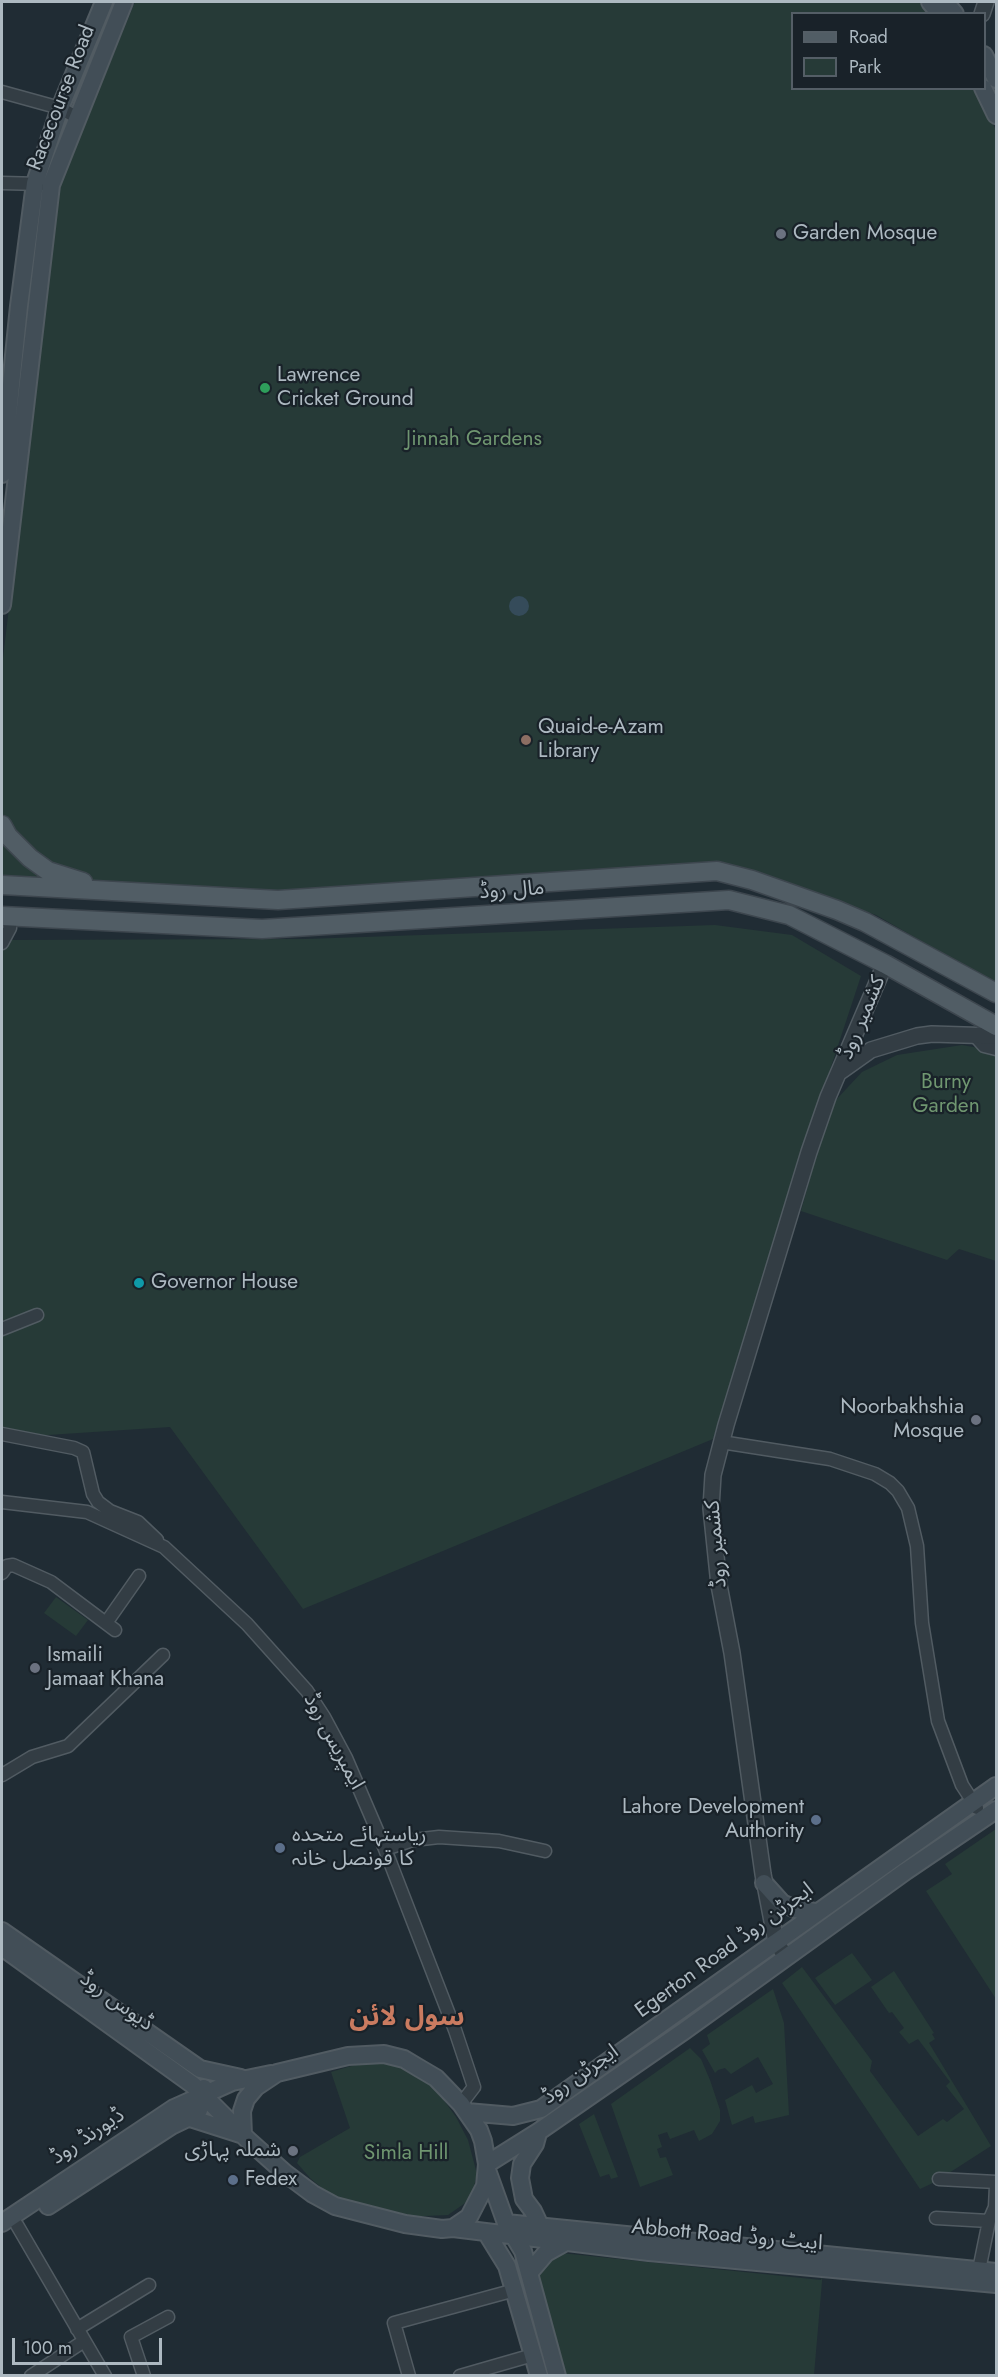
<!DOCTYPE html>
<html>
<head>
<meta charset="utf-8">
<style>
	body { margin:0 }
	#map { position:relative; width:998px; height:2377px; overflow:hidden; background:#202c34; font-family:Jost,sans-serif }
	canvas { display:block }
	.frame { position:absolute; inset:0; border:3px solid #adb9c1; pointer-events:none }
	.legend { position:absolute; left:791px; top:12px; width:195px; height:78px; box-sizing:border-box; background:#192229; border:2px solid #545e66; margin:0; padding:8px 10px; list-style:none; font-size:18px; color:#adb9c1 }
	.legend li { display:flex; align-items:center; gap:12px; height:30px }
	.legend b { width:30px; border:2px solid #545e66 }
	.scale { position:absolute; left:12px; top:2338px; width:150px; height:27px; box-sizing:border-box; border:3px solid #adb9c1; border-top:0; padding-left:8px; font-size:18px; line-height:21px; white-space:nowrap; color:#adb9c1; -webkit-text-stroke:4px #192229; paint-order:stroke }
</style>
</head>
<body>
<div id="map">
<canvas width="998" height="2377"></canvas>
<div class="frame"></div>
<ul class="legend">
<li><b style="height:8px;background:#515d65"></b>Road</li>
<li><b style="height:16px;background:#263a37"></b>Park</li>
</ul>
<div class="scale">100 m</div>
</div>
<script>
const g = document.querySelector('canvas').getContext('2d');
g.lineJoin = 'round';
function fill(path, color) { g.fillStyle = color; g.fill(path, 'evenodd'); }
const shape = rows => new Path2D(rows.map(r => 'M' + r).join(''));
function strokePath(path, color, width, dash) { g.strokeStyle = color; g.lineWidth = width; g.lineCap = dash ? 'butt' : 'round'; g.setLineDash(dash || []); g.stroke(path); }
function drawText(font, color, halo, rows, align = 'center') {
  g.font = font + ' Jost,"Noto Sans Arabic",sans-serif'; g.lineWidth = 4.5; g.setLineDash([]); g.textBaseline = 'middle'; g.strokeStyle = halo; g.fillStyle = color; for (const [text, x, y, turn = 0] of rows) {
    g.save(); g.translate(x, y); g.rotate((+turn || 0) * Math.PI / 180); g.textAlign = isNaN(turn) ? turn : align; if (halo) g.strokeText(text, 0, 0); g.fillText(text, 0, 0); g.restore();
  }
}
const green = shape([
	[135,2,919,2,921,3,929,13,792,14,792,88,975,89,996,130,996,984,876,915,720,862,275,895,2,882,2,666,60,184],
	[715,925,792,935,861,976,785,1206,713,1439,303,1609,170,1427,2,1438,2,940,305,939],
	[962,1045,996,1051,996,1261,959,1249,947,1260,801,1211,816,1156,835,1101,862,1072,897,1055],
	[56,1597,88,1620,76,1636,44,1613],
	[996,1829,996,1999,926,1891,952,1874,945,1864],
	[852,1953,872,1980,835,2005,815,1978],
	[802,1967,872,2061,870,2071,918,2136,943,2119,947,2122,964,2109,946,2086,950,2082,918,2039,909,2044,899,2032,904,2028,892,2012,889,2013,871,1987,894,1971,934,2033,932,2034,935,2039,929,2043,991,2146,935,2182,920,2189,782,1983],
	[773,1989,784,2023,789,2115,755,2123,753,2116,732,2125,725,2100,752,2085,756,2093,773,2084,758,2057,731,2074,725,2068,718,2070,715,2073,702,2050,710,2044,707,2035],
	[690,2048,701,2059,710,2080,720,2110,720,2121,712,2134,699,2141,694,2130,670,2139,667,2132,658,2135,662,2147,657,2149,660,2158,666,2157,673,2175,640,2187,611,2104],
	[384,2061,418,2074,435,2088,456,2117,468,2140,477,2174,471,2199,448,2215,403,2217,336,2200,310,2178,297,2163,300,2157,350,2128,331,2072,358,2064],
	[594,2114,618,2177,611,2179,609,2174,600,2177,579,2124],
	[561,2253,821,2280,823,2270,814,2375,564,2375,535,2267]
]);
const water = shape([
	'509 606a10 10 0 1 1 20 0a10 10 0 1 1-20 0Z'
]);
const minor = shape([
	[2,92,60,108,78,118],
	[2,183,42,184],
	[2,943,10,928,10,917],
	[975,1036,984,1046,996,1049],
	[2,1329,37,1315],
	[2,1434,74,1448,83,1452,93,1494,98,1502,110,1511,138,1522,157,1540],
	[721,1442,830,1459,875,1474,890,1483,898,1491,908,1508,917,1546,922,1623,938,1721,962,1785,977,1808],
	[2,1502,87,1512,164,1547,247,1624,307,1691,324,1717,346,1758,385,1849,455,2030,474,2087,461,2104],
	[2,1573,7,1566,13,1565,51,1582,115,1630],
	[106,1623,139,1576],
	[2,1775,32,1757,68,1746,163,1655],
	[385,1849,413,1840,439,1837,499,1841,545,1851],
	[939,2179,996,2182],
	[936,2218,989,2221],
	[17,2225,105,2376],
	[979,2270,989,2221,995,2207,996,2186],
	[77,2329,149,2285],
	[31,2376,84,2341],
	[144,2376,131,2337,168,2317],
	[409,2376,394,2323,515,2290],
	[460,2376,533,2355]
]);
const tertiary = shape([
	[982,14,986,2],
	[840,1072,871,1050,917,1036,932,1034,996,1036],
	[782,1951,776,1942,763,1874,732,1653,719,1585,711,1508,713,1475,726,1425,809,1152,828,1097,885,964]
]);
const secondary = shape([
	[930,2,940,14],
	[945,2,955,14],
	[984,55,996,79],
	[983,88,996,115],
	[2,474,19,306,35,183,60,108,104,2],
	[2,605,51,185,124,2],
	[764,1883,782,1903,795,1909,815,1912],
	[2,1931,200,2069,241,2078],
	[2,1947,193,2085,248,2140,285,2173,313,2194,335,2206,405,2224,442,2229,453,2228,469,2217,485,2186,487,2164,483,2141,479,2130,461,2104,436,2078,419,2068,404,2059,384,2054,348,2056,277,2073,256,2087,246,2099,242,2111,243,2135],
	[467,2112,513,2116,541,2109,996,1786],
	[190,2118,240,2134],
	[538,2133,535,2144,522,2164,520,2178,524,2199,533,2211,540,2226],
	[487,2164,538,2132,684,2031,906,1871,996,1810],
	[487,2170,506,2223,523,2251,557,2376],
	[48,2206,171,2126,196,2114,199,2110,204,2088],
	[2,2223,174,2108,232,2082,271,2074],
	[506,2223,996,2272],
	[453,2228,649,2252,996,2284],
	[486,2232,507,2266,539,2376],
	[529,2273,546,2253,564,2243]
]);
const primary = shape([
	[2,825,8,836,30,858,48,871,83,882],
	[2,885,278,900,717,871,752,880,837,910,865,922,996,993],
	[2,916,262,929,729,900,789,915,885,964,996,1026]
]);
const markers = [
	[781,234,6,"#6b7280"],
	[265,388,6,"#2e9e5b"],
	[526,740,6,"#8d6e63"],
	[139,1283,6,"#0f9aa8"],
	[976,1420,6,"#6b7280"],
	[35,1668,6,"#6b7280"],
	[816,1820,6,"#5c6f8a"],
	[280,1848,6,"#5c6f8a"],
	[293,2151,6,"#6b7280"],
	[233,2180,6,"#5c6f8a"]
];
const streetNames = [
	["Racecourse Road",62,98,-69],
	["مال روڈ",512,891,-4],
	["کشمیر روڈ",863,1018,-67],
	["کشمیر روڈ",717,1544,-95],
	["ایمپریس روڈ",333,1742,62],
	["Egerton Road ایجرٹن روڈ",725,1951,-36],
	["ڈیوس روڈ",116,2002,36],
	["ایجرٹن روڈ",581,2075,-35],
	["ڈیورنڈ روڈ",88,2137,-34],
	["Abbott Road ایبٹ روڈ",727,2236,5]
];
const poiNames = [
	["Garden Mosque",793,234],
	["Lawrence",277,376],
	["Cricket Ground",277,400],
	["Quaid-e-Azam",538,728],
	["Library",538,752],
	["Governor House",151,1283],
	["Noorbakhshia",964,1408,"right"],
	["Mosque",964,1432,"right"],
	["Ismaili",47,1656],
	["Jamaat Khana",47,1680],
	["Lahore Development",804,1808,"right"],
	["Authority",804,1832,"right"],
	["ریاستہائے متحدہ",292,1836],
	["کا قونصل خانہ",292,1860],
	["شملہ پہاڑی",281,2151,"right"],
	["Fedex",245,2180]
];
const parkNames = [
	["Jinnah Gardens",474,440],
	["Burny",946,1083],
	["Garden",946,1107],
	["Simla Hill",406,2154]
];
const districtNames = [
	["سول لائن",407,2018]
];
fill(green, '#263a37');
fill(water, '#354b5a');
strokePath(minor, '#515b62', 15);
strokePath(tertiary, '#515b62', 18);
strokePath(secondary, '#515b62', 20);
strokePath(primary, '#3d464e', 21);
strokePath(minor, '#333d44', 12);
strokePath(tertiary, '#333d44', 15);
strokePath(secondary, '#424e57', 16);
strokePath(primary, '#515d65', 18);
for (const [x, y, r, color] of markers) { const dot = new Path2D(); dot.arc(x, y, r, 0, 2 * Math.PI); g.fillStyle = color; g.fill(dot); strokePath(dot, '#192229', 2); }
drawText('21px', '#adb9c1', '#192229', streetNames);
drawText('21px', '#adb9c1', '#192229', poiNames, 'left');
drawText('21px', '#6f9670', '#192229', parkNames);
drawText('bold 27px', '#ca7b60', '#192229', districtNames);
</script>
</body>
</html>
